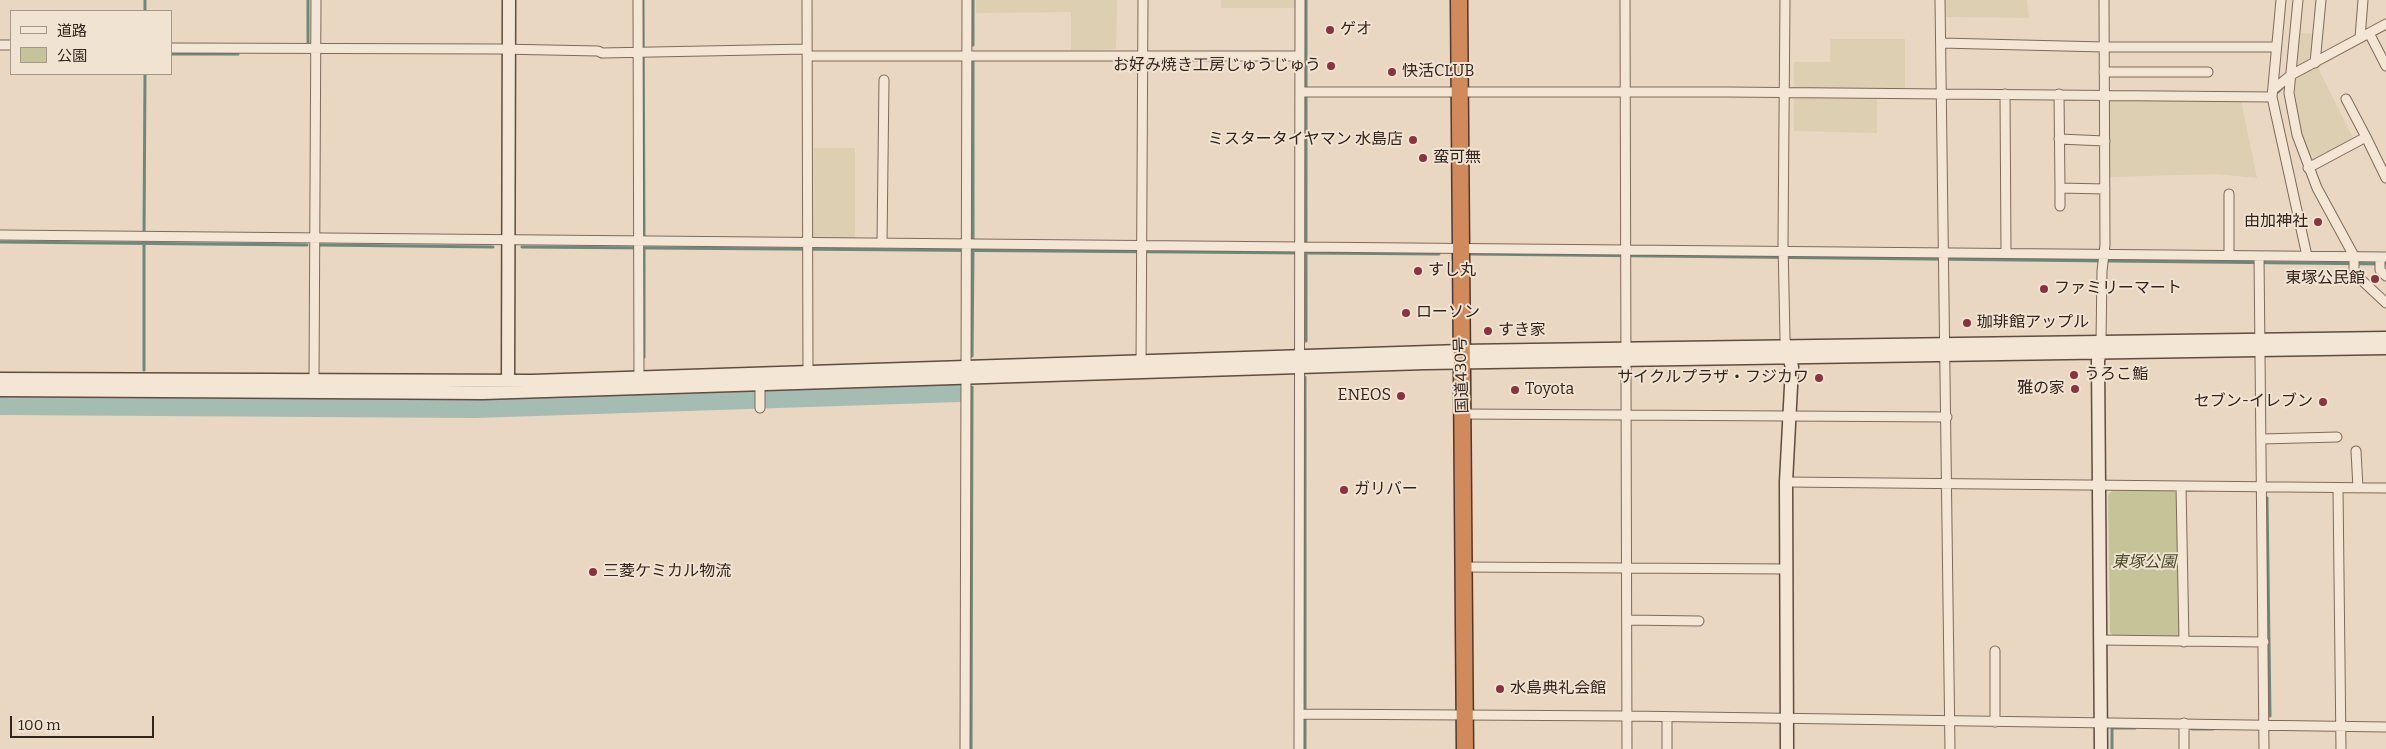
<!DOCTYPE html>
<html>
<head>
<meta charset="utf-8">
<style>
	body { margin:0 }
	#map { position:relative; width:2386px; height:749px; overflow:hidden; background:#e9d7c2; font-family:Bitter,"Noto Sans JP",serif }
	canvas { display:block }
	.legend { position:absolute; left:10px; top:10px; width:162px; height:65px; box-sizing:border-box; background:#f1e3d1; border:1px solid #a59789; margin:0; padding:6px 9px; list-style:none; font-size:15px; color:#32241e }
	.legend li { display:flex; align-items:center; gap:10px; height:25px }
	.legend b { width:25px; border:1px solid #a59789 }
	.scale { position:absolute; left:10px; top:716px; width:144px; height:22px; box-sizing:border-box; border:2px solid #32241e; border-top:0; padding-left:6px; font-size:15px; line-height:18px; white-space:nowrap; color:#32241e; -webkit-text-stroke:4px #f1e3d1; paint-order:stroke }
</style>
</head>
<body>
<div id="map">
<canvas width="2386" height="749"></canvas>
<ul class="legend">
<li><b style="height:6px;background:#f4e6d4"></b>道路</li>
<li><b style="height:14px;background:#c5c398"></b>公園</li>
</ul>
<div class="scale">100 m</div>
</div>
<script>
const g = document.querySelector('canvas').getContext('2d');
g.lineJoin = 'round';
function fill(path, color) { g.fillStyle = color; g.fill(path, 'evenodd'); }
const shape = rows => new Path2D(rows.map(r => 'M' + r).join(''));
function strokePath(path, color, width, dash) { g.strokeStyle = color; g.lineWidth = width; g.lineCap = dash ? 'butt' : 'round'; g.setLineDash(dash || []); g.stroke(path); }
function drawText(font, color, halo, rows, align = 'center') {
  g.font = font + ' Bitter,"Noto Sans JP",serif'; g.lineWidth = 4; g.setLineDash([]); g.textBaseline = 'middle'; g.strokeStyle = halo; g.fillStyle = color; for (const [text, x, y, turn = 0] of rows) {
    g.save(); g.translate(x, y); g.rotate((+turn || 0) * Math.PI / 180); g.textAlign = isNaN(turn) ? turn : align; if (halo) g.strokeText(text, 0, 0); g.fillText(text, 0, 0); g.restore();
  }
}
const farmland = shape([
	[976,0,1117,0,1116,49,1071,50,1071,12,976,13],
	[1221,0,1297,0,1297,8,1221,8],
	[1945,0,2027,0,2029,18,1946,17],
	[2299,33,2315,34,2312,61,2297,68],
	[1830,39,1905,39,1905,91,1794,91,1794,62,1830,62],
	[2317,66,2353,138,2312,160,2308,158,2292,104,2293,90,2295,79],
	[1794,98,1877,98,1877,133,1794,131],
	[2109,98,2241,101,2257,178,2217,174,2109,177],
	[814,148,855,148,855,238,813,238]
]);
const green = shape([
	[2112,491,2174,491,2178,494,2180,634,2175,638,2113,636,2110,632,2108,495]
]);
const stream = shape([
	[643,0,644,239],
	[973,0,973,45],
	[1306,0,1306,247],
	[145,11,145,0],
	[308,45,308,0],
	[171,54,238,54],
	[2278,92,2284,86],
	[144,236,145,74],
	[0,242,307,245],
	[144,242,144,370],
	[973,243,973,61],
	[320,245,493,247],
	[522,247,1439,254],
	[1471,254,2386,264],
	[1306,341,1306,253],
	[972,356,973,249],
	[644,357,644,248],
	[644,398,644,403],
	[144,401,144,407],
	[2267,498,2270,716],
	[2192,729,2213,729],
	[971,749,972,387],
	[1305,749,1305,377],
	[2112,749,2112,728,2135,728]
]);
const river = shape([
	[0,406,475,409,960,393]
]);
const street = shape([
	[638,0,639,382],
	[807,0,808,377],
	[1625,0,1627,749],
	[1785,0,1783,242,1785,339,1787,347],
	[1940,0,1950,749],
	[2281,0,2272,97,2307,256],
	[2298,0,2289,93,2297,135,2317,188,2354,256,2354,273,2386,303],
	[2369,33,2386,66],
	[2360,38,2363,0],
	[1941,43,2104,47,2276,47],
	[0,45,11,45],
	[171,48,499,49,598,51,602,53,807,49],
	[807,56,1300,56],
	[2315,63,2321,0],
	[2104,72,2208,72],
	[2275,88,2291,75,2386,24],
	[1300,92,1727,92,2272,97],
	[2005,94,2006,253],
	[2059,94,2060,188,2105,189],
	[2366,137,2386,178],
	[2059,139,2105,141],
	[2308,168,2366,137,2346,99],
	[2060,188,2060,206],
	[0,235,2386,257],
	[882,243,884,80],
	[2229,255,2229,194],
	[2259,256,2264,749],
	[2380,257,2380,270,2386,276],
	[2101,342,2102,271,2105,245,2104,0],
	[1141,367,1143,0],
	[760,379,760,408],
	[314,381,316,0],
	[1463,414,1947,417],
	[2262,439,2337,437],
	[2356,451,2358,488],
	[1786,482,2386,488],
	[2181,486,2184,642],
	[2338,488,2341,749],
	[1462,567,1787,569],
	[1627,620,1699,621],
	[2100,640,2264,642],
	[1299,714,1628,716,2386,727],
	[1667,717,1667,749],
	[1995,722,1995,651],
	[2184,723,2184,749],
	[965,749,967,0],
	[1299,749,1300,0]
]);
const secondary = shape([
	[2101,344,2098,361,2101,749],
	[0,379,532,381,1461,351,2386,338],
	[508,388,509,0],
	[0,390,483,393,1425,363,2386,348],
	[1787,749,1786,482,1792,367,1787,350]
]);
const highway = shape([
	[1459,0,1465,749]
]);
const markers = [
	[1330,30,5,"#893240"],
	[1331,66,5,"#893240"],
	[1392,72,5,"#893240"],
	[1413,140,5,"#893240"],
	[1423,158,5,"#893240"],
	[2318,222,5,"#893240"],
	[1418,271,5,"#893240"],
	[2375,279,5,"#893240"],
	[2044,289,5,"#893240"],
	[1406,313,5,"#893240"],
	[1967,323,5,"#893240"],
	[1488,331,5,"#893240"],
	[2074,375,5,"#893240"],
	[1819,378,5,"#893240"],
	[2075,389,5,"#893240"],
	[1515,390,5,"#893240"],
	[1401,396,5,"#893240"],
	[2323,402,5,"#893240"],
	[1344,490,5,"#893240"],
	[593,572,5,"#893240"],
	[1500,689,5,"#893240"]
];
const poiNames = [
	["ゲオ",1340,30],
	["お好み焼き工房じゅうじゅう",1321,66,"right"],
	["快活CLUB",1402,72],
	["ミスタータイヤマン 水島店",1403,140,"right"],
	["蛮可無",1433,158],
	["由加神社",2308,222,"right"],
	["すし丸",1428,271],
	["東塚公民館",2365,279,"right"],
	["ファミリーマート",2054,289],
	["ローソン",1416,313],
	["珈琲館アップル",1977,323],
	["すき家",1498,331],
	["うろこ鮨",2084,375],
	["サイクルプラザ・フジカワ",1809,378,"right"],
	["雅の家",2065,389,"right"],
	["Toyota",1525,390],
	["ENEOS",1391,396,"right"],
	["セブン-イレブン",2313,402,"right"],
	["ガリバー",1354,490],
	["三菱ケミカル物流",603,572],
	["水島典礼会館",1510,689]
];
const streetNames = [
	["国道430号",1462,375,-92]
];
const parkNames = [
	["東塚公園",2144,563]
];
fill(farmland, '#ddcfb1');
fill(green, '#c5c398');
strokePath(stream, '#6c897d', 3);
strokePath(river, '#a4bcb1', 18);
strokePath(street, '#81695b', 11);
strokePath(secondary, '#624b3f', 15);
strokePath(highway, '#4f392f', 19);
strokePath(street, '#f4e6d4', 9);
strokePath(secondary, '#f4e6d4', 12);
strokePath(highway, '#d08a5b', 16);
for (const [x, y, r, color] of markers) { const dot = new Path2D(); dot.arc(x, y, r, 0, 2 * Math.PI); g.fillStyle = color; g.fill(dot); strokePath(dot, '#f1e3d1', 2); }
drawText('16px', '#32241e', '#f1e3d1', poiNames, 'left');
drawText('16px', '#32241e', '#f1e3d1', streetNames);
drawText('italic 16px', '#494c27', '#f1e3d1', parkNames);
</script>
</body>
</html>
